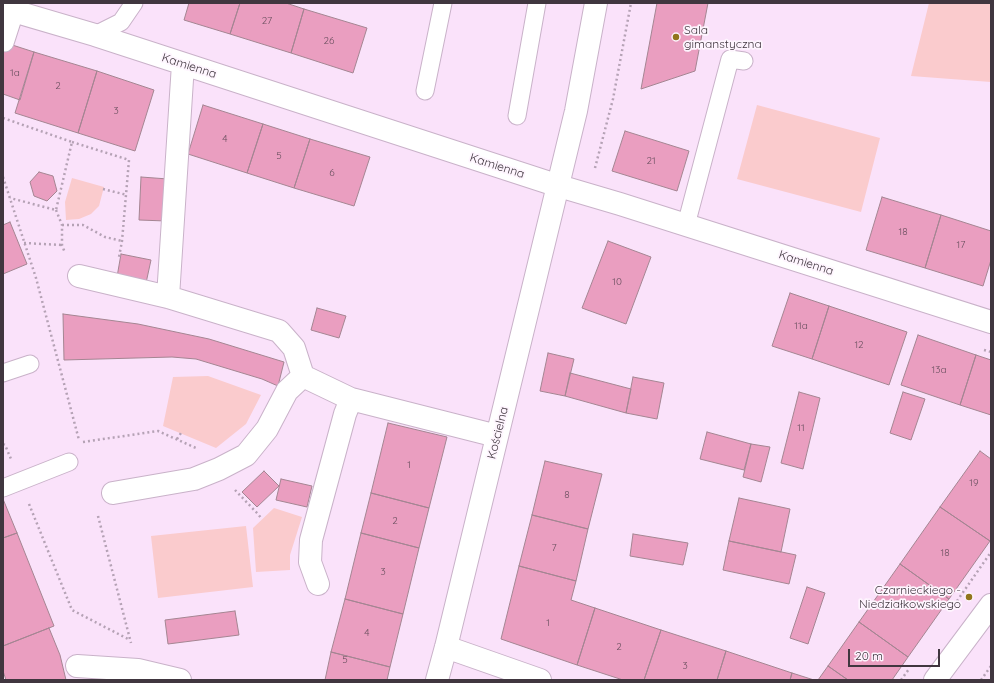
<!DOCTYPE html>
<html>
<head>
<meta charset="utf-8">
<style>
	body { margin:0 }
	#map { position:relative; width:994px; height:683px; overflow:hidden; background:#fae2fa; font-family:Quicksand,sans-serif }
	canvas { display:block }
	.frame { position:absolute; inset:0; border:4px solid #40363f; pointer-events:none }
	.scale { position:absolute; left:848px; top:649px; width:92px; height:18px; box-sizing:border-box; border:2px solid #40363f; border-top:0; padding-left:5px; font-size:12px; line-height:14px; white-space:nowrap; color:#40363f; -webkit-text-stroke:3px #fef5fe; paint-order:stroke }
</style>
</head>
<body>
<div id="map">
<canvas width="994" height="683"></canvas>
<div class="frame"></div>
<div class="scale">20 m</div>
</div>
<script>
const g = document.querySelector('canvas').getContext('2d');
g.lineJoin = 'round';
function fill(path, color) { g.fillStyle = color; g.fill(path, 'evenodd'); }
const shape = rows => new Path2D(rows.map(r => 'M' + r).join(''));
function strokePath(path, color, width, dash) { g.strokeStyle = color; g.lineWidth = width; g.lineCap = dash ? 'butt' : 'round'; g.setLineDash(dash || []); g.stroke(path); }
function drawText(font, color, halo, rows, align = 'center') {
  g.font = font + ' Quicksand,sans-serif'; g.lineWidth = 3.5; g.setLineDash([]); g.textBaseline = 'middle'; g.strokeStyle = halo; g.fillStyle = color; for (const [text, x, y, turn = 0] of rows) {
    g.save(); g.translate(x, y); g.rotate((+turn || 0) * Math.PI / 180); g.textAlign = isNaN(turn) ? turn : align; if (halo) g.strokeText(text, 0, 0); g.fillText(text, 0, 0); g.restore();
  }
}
const green = shape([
	[929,3,991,3,991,82,911,76],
	[757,105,880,138,861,212,737,179],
	[72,178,104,187,99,206,91,214,79,219,66,220,65,202],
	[208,376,261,395,246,424,216,448,163,426,173,377],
	[274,508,302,517,290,555,290,570,256,572,253,528],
	[246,526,253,587,158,598,151,536]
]);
const building = shape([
	[189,3,240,3,230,34,184,20,189,3],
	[240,3,286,3,304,9,291,53,230,34,240,3],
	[657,3,708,3,695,71,641,89,657,3],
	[304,9,367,28,353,73,291,53,304,9],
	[3,42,34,52,20,100,3,94,3,42],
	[34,52,97,71,78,133,15,113,34,52],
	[97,71,154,90,135,151,78,133,97,71],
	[203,105,263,124,247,173,188,154,203,105],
	[263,124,310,139,294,188,247,173,263,124],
	[625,131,689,151,677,191,612,171,625,131],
	[310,139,370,157,354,206,294,188,310,139],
	[39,172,53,176,57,191,47,201,34,196,30,182,39,172],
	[141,177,168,179,166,221,139,220,141,177],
	[882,197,941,215,925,268,866,250,882,197],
	[941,215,991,231,991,260,983,286,925,268,941,215],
	[10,222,27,264,3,274,3,225,10,222],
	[608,241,651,257,626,324,582,308,608,241],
	[121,254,151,260,146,283,117,277,121,254],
	[790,293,829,306,812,359,772,346,790,293],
	[829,306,907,332,889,385,812,359,829,306],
	[317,308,346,316,339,338,311,330,317,308],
	[63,314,138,324,209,339,284,362,278,386,262,379,196,359,172,357,64,360,63,314],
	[918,335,976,355,960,405,901,385,918,335],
	[548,353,574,359,565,396,540,391,548,353],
	[976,355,991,360,991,415,960,405,976,355],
	[570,373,631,389,626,413,565,396,570,373],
	[633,377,664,383,657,419,626,413,633,377],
	[799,392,820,398,803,469,781,463,799,392],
	[903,392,925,399,911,440,890,433,903,392],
	[388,423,447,437,429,508,371,493,388,423],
	[707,432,751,444,744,470,700,459,707,432],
	[751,444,770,447,761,482,743,477,751,444],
	[980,451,991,459,991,539,990,541,940,507,980,451],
	[545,461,602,474,588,529,532,515,545,461],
	[264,471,279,486,257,507,242,492,264,471],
	[281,479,312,486,307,507,276,500,281,479],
	[371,493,429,508,419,548,361,533,371,493],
	[739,498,790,509,781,552,729,541,739,498],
	[3,499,17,533,3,538,3,499],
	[940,507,990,541,949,599,900,564,940,507],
	[532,515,588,529,576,581,519,566,532,515],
	[17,533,54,626,3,646,3,538,17,533],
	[361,533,419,548,403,614,345,599,361,533],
	[633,534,688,543,683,565,630,556,633,534],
	[729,541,796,555,789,584,723,570,729,541],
	[900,564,949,599,908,657,859,622,900,564],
	[519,566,576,581,571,600,595,608,577,665,501,639,519,566],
	[807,587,825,593,808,644,790,638,807,587],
	[345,599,403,614,390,667,331,652,345,599],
	[595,608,661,630,644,680,623,680,577,665,595,608],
	[235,611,239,635,168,644,165,620,235,611],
	[859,622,908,657,892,680,848,680,828,666,859,622],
	[49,628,60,655,66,680,6,680,3,671,3,646,49,628],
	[661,630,726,651,717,680,644,680,661,630],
	[726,651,792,673,790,680,717,680,726,651],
	[331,652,390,667,387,680,325,680,331,652],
	[828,666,848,680,818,680,828,666],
	[792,673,814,680,790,680,792,673]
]);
const path = shape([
	[3,118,72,142,56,210,10,198],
	[72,142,129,160,122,241,119,257],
	[595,168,613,99,631,3],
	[3,177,36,278,79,440],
	[103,189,127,195],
	[56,210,62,225,62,245,65,253],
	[62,225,83,225,105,237,122,241],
	[24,243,62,245],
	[984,350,991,352],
	[177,439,181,433],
	[83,442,158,431,196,448],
	[3,444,5,445,11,459],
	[235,490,257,513,262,519],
	[29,504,72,610,130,640],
	[98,516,131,643],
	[957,601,991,552],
	[901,680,909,669],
	[981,680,991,666]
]);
const service = shape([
	[95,35,121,22,134,3],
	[5,43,15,12],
	[425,91,443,3],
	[517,116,537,3],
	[686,225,730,59,744,61],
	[3,373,30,364],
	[3,488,69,462]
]);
const minor = shape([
	[3,8,95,35,559,186,620,204,991,322],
	[79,276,168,297,279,331,294,348,303,376],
	[168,297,183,64],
	[113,493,194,479,219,469,246,455,267,429,287,391,303,376,351,399,497,436],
	[318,584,310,562,311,540,345,414,351,399],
	[446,647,540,680],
	[77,666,138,670,180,680],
	[437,680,446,647,576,111,596,3]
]);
const primary = shape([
	[935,680,991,605]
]);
const markers = [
	[676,37,4,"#91751c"],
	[969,597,4,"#91751c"]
];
const numberNames = [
	["27",267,21],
	["26",329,41],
	["1a",15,73],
	["2",58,86],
	["3",116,111],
	["4",225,139],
	["5",279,156],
	["21",651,161],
	["6",332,173],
	["18",903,232],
	["17",961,245],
	["10",617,282],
	["11a",801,326],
	["12",859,345],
	["13a",939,370],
	["11",801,428],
	["1",409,465],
	["19",974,483],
	["8",567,495],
	["2",395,521],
	["7",554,548],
	["18",945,553],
	["3",383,572],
	["1",548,623],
	["4",367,633],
	["2",619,647],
	["5",345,660],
	["3",685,666]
];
const poiNames = [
	["Sala",684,30],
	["gimanstyczna",684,44],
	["Czarnieckiego -",961,590,"right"],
	["Niedziałkowskiego",961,604,"right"]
];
const streetNames = [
	["Kamienna",189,66,18],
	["Kamienna",497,166,18],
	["Kamienna",806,263,18],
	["Kościelna",498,433,-76]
];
fill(green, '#facbcd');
fill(building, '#ea9ec0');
strokePath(building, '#a48592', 1);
strokePath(service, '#c9b2c9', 19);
strokePath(minor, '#c9b2c9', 24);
strokePath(primary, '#c9b2c9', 24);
strokePath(path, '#b5a2b5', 2.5, [2, 3]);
strokePath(service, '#fff', 17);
strokePath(minor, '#fff', 22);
strokePath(primary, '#fff', 22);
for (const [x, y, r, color] of markers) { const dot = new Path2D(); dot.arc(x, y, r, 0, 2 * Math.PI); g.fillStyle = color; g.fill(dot); strokePath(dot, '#fef5fe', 1.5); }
drawText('10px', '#6a505f', null, numberNames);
drawText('12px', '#40363f', '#fef5fe', poiNames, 'left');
drawText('12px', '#40363f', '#fef5fe', streetNames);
</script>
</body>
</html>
